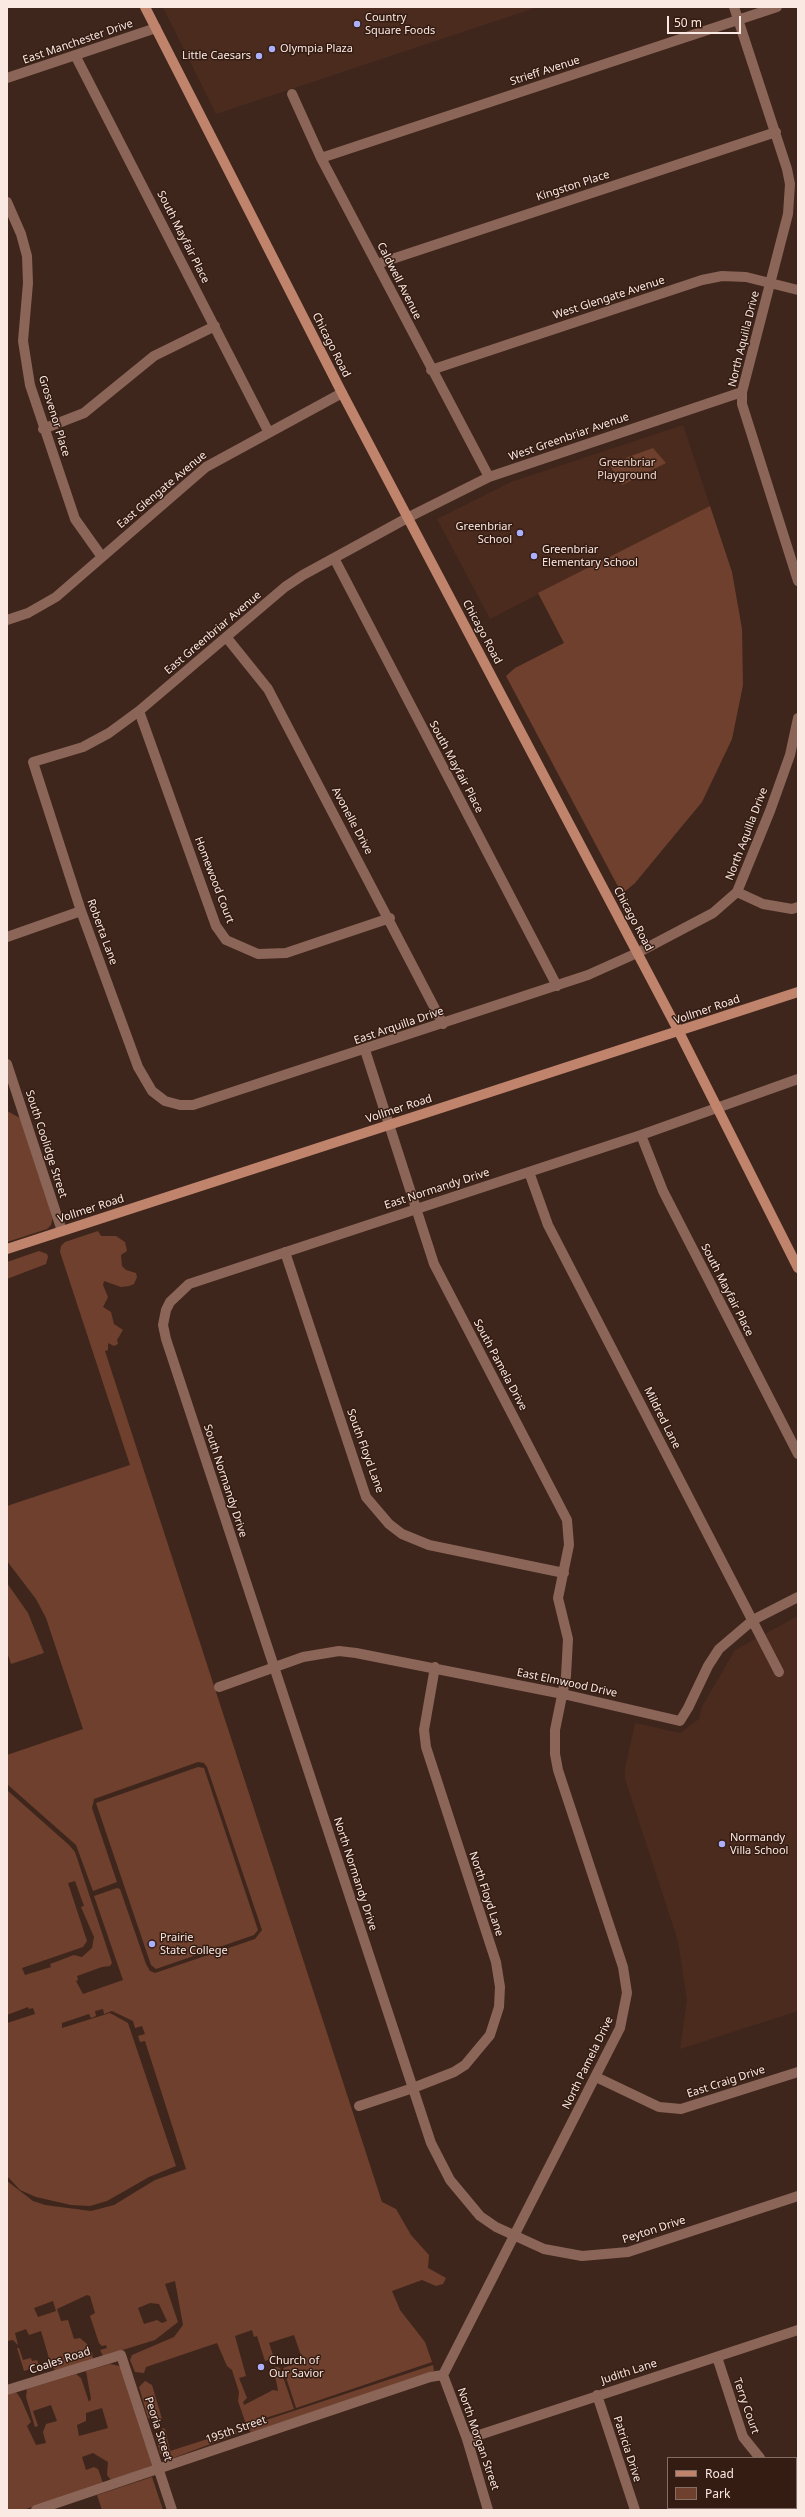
<!DOCTYPE html>
<html>
<head>
<meta charset="utf-8">
<style>
	body { margin:0 }
	#map { position:relative; width:805px; height:2517px; overflow:hidden; background:#3f261c; font-family:"Noto Sans",sans-serif }
	canvas { display:block }
	.frame { position:absolute; inset:0; border:8px solid #fae8e2; pointer-events:none }
	.legend { position:absolute; left:667px; top:2457px; width:130px; height:52px; box-sizing:border-box; background:#341c12; border:1px solid #836e65; margin:0; padding:5px 7px; list-style:none; font-size:12px; color:#fae8e2 }
	.legend li { display:flex; align-items:center; gap:8px; height:20px }
	.legend b { width:20px; border:1px solid #836e65 }
	.scale { position:absolute; left:667px; top:16px; width:74px; height:18px; box-sizing:border-box; border:2px solid #fae8e2; border-top:0; padding-left:5px; font-size:12px; line-height:14px; white-space:nowrap; color:#fae8e2; -webkit-text-stroke:3px #341c12; paint-order:stroke }
</style>
</head>
<body>
<div id="map">
<canvas width="805" height="2517"></canvas>
<div class="frame"></div>
<ul class="legend">
<li><b style="height:5px;background:#c0846d"></b>Road</li>
<li><b style="height:11px;background:#6f402d"></b>Park</li>
</ul>
<div class="scale">50 m</div>
</div>
<script>
const g = document.querySelector('canvas').getContext('2d');
g.lineJoin = 'round';
function fill(path, color) { g.fillStyle = color; g.fill(path, 'evenodd'); }
const shape = rows => new Path2D(rows.map(r => 'M' + r).join(''));
function strokePath(path, color, width, dash) { g.strokeStyle = color; g.lineWidth = width; g.lineCap = dash ? 'butt' : 'round'; g.setLineDash(dash || []); g.stroke(path); }
function drawText(font, color, halo, rows, align = 'center') {
  g.font = font + ' "Noto Sans",sans-serif'; g.lineWidth = 3; g.setLineDash([]); g.textBaseline = 'middle'; g.strokeStyle = halo; g.fillStyle = color; for (const [text, x, y, turn = 0] of rows) {
    g.save(); g.translate(x, y); g.rotate((+turn || 0) * Math.PI / 180); g.textAlign = isNaN(turn) ? turn : align; if (halo) g.strokeText(text, 0, 0); g.fillText(text, 0, 0); g.restore();
  }
}
const built = shape([
	[163,7,538,7,216,114],
	[683,425,710,506,490,619,437,519,511,482],
	[798,1616,798,2011,680,2049,687,2000,678,1941,625,1779,625,1769,635,1723,680,1733,699,1719,702,1707,735,1650]
]);
const green = shape([
	[653,448,666,463,622,485,609,464],
	[710,506,732,572,742,629,743,685,732,739,702,802,635,883,622,894,506,676,515,668,564,643,538,593],
	[7,1111,20,1118,53,1217,51,1225,47,1229,7,1242],
	[98,1231,101,1236,116,1236,125,1242,127,1251,121,1255,122,1266,126,1270,136,1273,137,1277,134,1284,129,1286,121,1287,104,1281,103,1285,108,1297,103,1307,111,1312,114,1324,123,1330,117,1340,118,1344,114,1346,108,1343,108,1350,105,1351,382,2202,396,2209,411,2235,429,2255,428,2268,446,2278,443,2284,436,2286,422,2280,392,2291,400,2310,425,2342,432,2362,296,2408,283,2368,303,2361,294,2335,269,2343,274,2358,265,2361,257,2336,254,2337,252,2330,235,2336,246,2376,239,2378,247,2398,243,2402,244,2405,273,2390,278,2391,276,2380,271,2369,277,2367,280,2368,294,2409,246,2424,238,2401,239,2392,232,2370,227,2366,217,2343,146,2367,144,2373,135,2372,130,2360,132,2355,174,2337,183,2325,175,2281,165,2284,178,2322,155,2340,103,2356,100,2350,107,2348,106,2345,102,2346,99,2343,90,2316,95,2313,90,2296,87,2295,57,2309,61,2321,68,2320,74,2339,80,2338,87,2344,90,2350,77,2354,78,2357,92,2352,93,2359,56,2371,51,2365,41,2331,29,2335,26,2329,15,2333,18,2345,13,2340,8,2341,7,2337,7,2181,33,2201,45,2205,91,2211,114,2205,155,2180,186,2169,145,2041,140,2042,138,2036,145,2034,142,2026,135,2028,133,2021,112,2011,104,2014,103,2009,95,2011,96,2016,91,2018,89,2014,62,2023,62,2028,110,2013,128,2023,176,2166,149,2177,107,2201,90,2206,71,2205,36,2197,20,2190,7,2176,7,2023,35,2014,33,2008,29,2009,28,2007,7,2015,7,1790,69,1845,75,1852,112,1963,110,1966,102,1967,77,1976,78,1980,76,1981,83,1994,123,1980,94,1896,117,1888,120,1889,146,1964,150,1971,155,1973,255,1939,262,1930,207,1767,204,1763,198,1762,94,1799,92,1808,117,1882,93,1891,76,1845,7,1784,7,1755,83,1729,46,1618,36,1599,7,1561,7,1506,130,1465,60,1252,61,1246,65,1242],
	[75,1881,84,1906,81,1907,94,1937,92,1948,82,1957,74,1955,50,1964,51,1967,25,1975,22,1968,83,1947,87,1941,68,1883],
	[53,2301,56,2311,38,2317,34,2308],
	[150,2303,159,2304,167,2321,162,2323,157,2320,144,2324,138,2308],
	[39,1251,47,1254,48,1257,46,1264,7,1279,7,1262],
	[7,1583,28,1613,44,1653,11,1664,7,1652],
	[198,1767,204,1768,258,1930,254,1935,156,1969,151,1965,96,1803],
	[17,2348,19,2348,23,2360,31,2358,32,2361,37,2360,40,2366,24,2371],
	[110,2364,119,2366,125,2372,154,2465,111,2480,107,2475,108,2462,93,2453,82,2457,86,2470,94,2467,98,2469,103,2483,23,2510,7,2510,7,2395,16,2392,21,2399,31,2422,27,2426,36,2445,46,2443,43,2432,46,2424,57,2421,51,2405,33,2411,38,2426,35,2427,26,2397,27,2389,76,2374,81,2378,89,2402,91,2399,86,2371],
	[102,2408,108,2428,79,2436,77,2425,86,2421,86,2413],
	[433,2365,434,2371,430,2373,261,2429,251,2432,245,2427],
	[145,2381,152,2385,162,2419,159,2422,148,2418,139,2387],
	[163,2428,165,2429,170,2451,236,2430,237,2434,168,2460,160,2453,156,2437],
	[152,2477,163,2510,102,2510,97,2495]
]);
const street = shape([
	[734,7,787,169,790,184,788,214,742,392,742,404,798,581],
	[75,55,268,431],
	[7,78,156,28],
	[292,94,321,158,489,477],
	[321,158,777,7],
	[7,202,21,234,27,256,28,283,23,341,30,385,75,519,102,557],
	[377,264,776,132],
	[431,370,702,280,722,276,746,277,798,290],
	[742,392,489,477,409,517,303,575,285,587,139,711,109,733,83,747,33,762,81,911,138,1067,152,1091,165,1101,180,1105,193,1105,588,975,637,953,713,913,737,892,770,811,790,755,798,718],
	[43,429,84,413,154,356,215,326],
	[334,558,557,986],
	[7,620,28,613,56,597,206,467,342,393],
	[227,638,268,689,443,1024],
	[139,711,216,926,226,940,258,954,286,953,390,918],
	[737,892,763,904,792,909,798,907],
	[7,937,81,911],
	[365,1050,434,1264,567,1520,569,1545,558,1598,568,1639,566,1676,555,1730,555,1754,558,1770,623,1967,627,1993,620,2028,443,2375],
	[7,1064,62,1231],
	[798,1079,641,1135,189,1284,170,1302,166,1310,163,1325,166,1339,431,2143,450,2180,480,2216,496,2227,544,2249,582,2256,628,2252,798,2196],
	[641,1135,663,1191,798,1454],
	[529,1172,548,1225,779,1672],
	[285,1252,366,1497,389,1524,402,1534,429,1545,564,1573],
	[219,1687,303,1657,339,1651,356,1653,563,1694,680,1721,688,1708,708,1666,719,1649,753,1620,798,1597],
	[596,2077,659,2107,681,2109,798,2072],
	[359,2106,413,2088,454,2072,465,2065,490,2035,499,2007,500,1987,496,1962,426,1747,424,1730,435,1667],
	[717,2357,743,2437,760,2458],
	[443,2375,467,2439,488,2510],
	[7,2390,121,2355,172,2510],
	[597,2395,635,2510],
	[467,2439,798,2330],
	[796,2468,798,2467],
	[36,2510,430,2377,443,2375]
]);
const secondary = shape([
	[145,7,342,393,679,1032,798,1268],
	[7,1249,798,992]
]);
const markers = [
	[357,24,4,"#acaffb"],
	[272,49,4,"#acaffb"],
	[259,56,4,"#acaffb"],
	[520,533,4,"#acaffb"],
	[534,556,4,"#acaffb"],
	[722,1844,4,"#acaffb"],
	[152,1944,4,"#acaffb"],
	[261,2367,4,"#acaffb"]
];
const poiNames = [
	["Country",365,18],
	["Square Foods",365,31],
	["Olympia Plaza",280,49],
	["Little Caesars",251,56,"right"],
	["Greenbriar",512,527,"right"],
	["School",512,540,"right"],
	["Greenbriar",542,550],
	["Elementary School",542,563],
	["Normandy",730,1838],
	["Villa School",730,1851],
	["Prairie",160,1938],
	["State College",160,1951],
	["Church of",269,2361],
	["Our Savior",269,2374]
];
const streetNames = [
	["East Manchester Drive",78,42,-19],
	["Strieff Avenue",545,71,-18],
	["Kingston Place",573,186,-18],
	["South Mayfair Place",183,237,63],
	["Caldwell Avenue",399,281,63],
	["West Glengate Avenue",609,298,-18],
	["North Aquilla Drive",744,339,-76],
	["Chicago Road",331,345,63],
	["Grosvenor Place",54,416,73],
	["West Greenbriar Avenue",569,437,-19],
	["East Glengate Avenue",162,490,-40],
	["Chicago Road",482,632,62],
	["East Greenbriar Avenue",213,633,-40],
	["South Mayfair Place",456,767,62],
	["Avonelle Drive",352,821,62],
	["North Aquilla Drive",747,834,-69],
	["Homewood Court",214,880,69],
	["Chicago Road",633,919,62],
	["Roberta Lane",102,932,70],
	["Vollmer Road",707,1010,-19],
	["East Arquilla Drive",399,1026,-19],
	["Vollmer Road",399,1109,-18],
	["South Coolidge Street",46,1144,72],
	["East Normandy Drive",437,1189,-18],
	["Vollmer Road",91,1209,-18],
	["South Mayfair Place",727,1290,63],
	["South Pamela Drive",500,1365,62],
	["Mildred Lane",662,1418,63],
	["South Floyd Lane",365,1451,70],
	["South Normandy Drive",225,1481,72],
	["East Elmwood Drive",567,1683,12],
	["North Normandy Drive",355,1874,72],
	["North Floyd Lane",486,1894,72],
	["North Pamela Drive",588,2063,-64],
	["East Craig Drive",726,2082,-18],
	["Peyton Drive",654,2230,-18],
	["Coales Road",60,2361,-18],
	["Judith Lane",629,2372,-18],
	["Terry Court",746,2406,71],
	["Peoria Street",158,2429,72],
	["195th Street",236,2430,-19],
	["North Morgan Street",478,2439,71],
	["Patricia Drive",627,2449,72]
];
const parkNames = [
	["Greenbriar",627,463],
	["Playground",627,476]
];
fill(built, '#4b2b1e');
fill(green, '#6f402d');
strokePath(street, '#8b6557', 10);
strokePath(secondary, '#c0846d', 10);
for (const [x, y, r, color] of markers) { const dot = new Path2D(); dot.arc(x, y, r, 0, 2 * Math.PI); g.fillStyle = color; g.fill(dot); strokePath(dot, '#341c12', 1.5); }
drawText('11px', '#fae8e2', '#341c12', poiNames, 'left');
drawText('11px', '#fae8e2', '#341c12', streetNames);
drawText('11px', '#efd7ce', '#341c12', parkNames);
</script>
</body>
</html>
